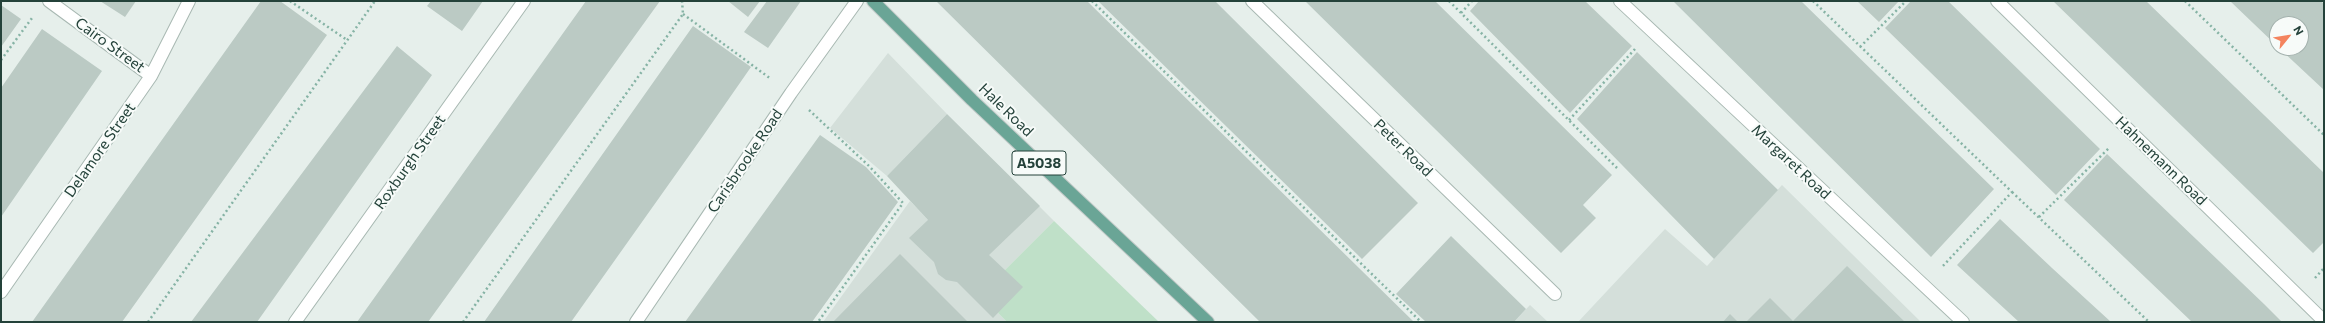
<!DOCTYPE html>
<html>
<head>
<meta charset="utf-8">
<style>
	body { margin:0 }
	#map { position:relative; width:2325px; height:323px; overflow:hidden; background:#e6efeb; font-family:Commissioner,sans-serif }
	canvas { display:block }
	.frame { position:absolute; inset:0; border:2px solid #24423a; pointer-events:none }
	.north { position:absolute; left:2269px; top:16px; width:40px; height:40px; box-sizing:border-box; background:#f7fbf9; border:1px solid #a3b1ad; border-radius:50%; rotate:60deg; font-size:11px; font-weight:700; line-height:16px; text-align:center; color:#24423a }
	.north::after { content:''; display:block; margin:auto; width:14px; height:18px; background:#f4845f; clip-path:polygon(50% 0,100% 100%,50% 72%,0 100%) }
</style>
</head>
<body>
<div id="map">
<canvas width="2325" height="323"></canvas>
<div class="frame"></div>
<div class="north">N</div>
</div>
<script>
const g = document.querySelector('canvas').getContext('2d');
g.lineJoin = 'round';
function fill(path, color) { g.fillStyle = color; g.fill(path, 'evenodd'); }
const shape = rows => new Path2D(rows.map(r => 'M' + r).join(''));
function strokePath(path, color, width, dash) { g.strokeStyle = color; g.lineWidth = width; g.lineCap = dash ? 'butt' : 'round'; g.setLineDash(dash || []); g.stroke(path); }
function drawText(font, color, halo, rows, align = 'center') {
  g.font = font + ' Commissioner,sans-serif'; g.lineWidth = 4; g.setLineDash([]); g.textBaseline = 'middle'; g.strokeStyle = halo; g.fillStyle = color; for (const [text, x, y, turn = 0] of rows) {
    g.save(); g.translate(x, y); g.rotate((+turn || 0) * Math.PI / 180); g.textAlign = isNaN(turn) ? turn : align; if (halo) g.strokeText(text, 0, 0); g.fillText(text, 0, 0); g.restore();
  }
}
const built = shape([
	[888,53,947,114,887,176,830,128],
	[991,158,1054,221,1005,270,998,313,1007,322,823,322,910,201,928,220],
	[1782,185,1921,322,1578,322,1665,229,1707,266],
	[1530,305,1548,322,1514,322]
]);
const green = shape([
	[1054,221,1159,322,1007,322,998,313,1005,270]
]);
const building = shape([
	[100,1,136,1,125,17],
	[261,1,280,1,327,35,122,322,32,322],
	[431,1,483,1,462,31,427,6],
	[586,1,660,1,428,322,357,322],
	[728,1,760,1,748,17],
	[767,1,801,1,768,48,744,32],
	[936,1,1087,1,1414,322,1260,322],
	[1098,1,1215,1,1418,203,1362,259],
	[1305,1,1435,1,1612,175,1583,205,1596,218,1561,253],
	[1479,1,1585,1,1632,46,1570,113,1470,11],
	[1673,1,1801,1,1994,189,1931,257],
	[1857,1,1899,1,1879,22],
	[1911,1,1948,1,2100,149,2056,195,1885,28],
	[2053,1,2146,1,2324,173,2324,242,2313,253],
	[2230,1,2321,1,2324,4,2324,90,2279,48,2301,48,2301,24,2277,24,2277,46],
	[1,5,21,19,1,47],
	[693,26,751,67,703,136,571,322,484,322],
	[42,29,102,71,1,217,1,88],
	[397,46,432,75,257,322,191,322],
	[1637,52,1778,190,1714,259,1577,119],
	[947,114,1040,206,989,255,1023,287,993,318,957,282,946,280,938,274,934,262,909,238,928,220,887,176],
	[820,135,866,167,898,202,812,322,685,322],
	[2107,154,2264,304,2281,321,2280,322,2192,322,2081,216,2064,200],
	[2000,219,2052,268,2111,322,2019,322,1957,265],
	[1451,236,1526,309,1514,322,1426,322,1396,294],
	[900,254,968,322,833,322],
	[1847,266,1905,322,1746,322,1770,298,1793,321],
	[1730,314,1738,322,1723,322]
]);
const path = shape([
	[290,1,347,40],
	[1092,1,1421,322],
	[1449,1,1617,168],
	[1813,1,2012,192,1942,267],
	[2185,1,2324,135],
	[1461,13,1472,1],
	[683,14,771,79],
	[1860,47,1906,1],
	[1,60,32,18],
	[809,110,869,166,903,203,818,322],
	[1569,120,1635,49],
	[2012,192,2149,322],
	[2039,217,2110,147],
	[2315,278,2324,268],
	[148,322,375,1],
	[463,322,683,14,682,1]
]);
const minor = shape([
	[49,1,151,76],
	[1252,1,1555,294],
	[1620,1,1963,322],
	[1997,1,2324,321],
	[1,292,151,76,189,1],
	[295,322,524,1],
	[636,322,791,93,857,1]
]);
const primary = shape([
	[873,1,972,100,1208,322]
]);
const shields = [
	[1039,163,54]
];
const shieldNames = [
	["A5038",1039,163]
];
const streetNames = [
	["Cairo Street",110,45,36],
	["Hale Road",1006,110,44],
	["Peter Road",1403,148,44],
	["Delamore Street",100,150,-55],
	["Carisbrooke Road",745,161,-56],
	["Hahnemann Road",2161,161,44],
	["Roxburgh Street",410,162,-55],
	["Margaret Road",1791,162,43]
];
fill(built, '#d4dfda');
fill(green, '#bfe0c8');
fill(building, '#bbcac4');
strokePath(minor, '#a8b8b2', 14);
strokePath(primary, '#c2cac8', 14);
strokePath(path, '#86b3a5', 2.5, [2, 3]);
strokePath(minor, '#fff', 12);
strokePath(primary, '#6aa596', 12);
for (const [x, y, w] of shields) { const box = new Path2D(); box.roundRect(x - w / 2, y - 12, w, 24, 3); g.fillStyle = '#f7fbf9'; g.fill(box); strokePath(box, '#24423a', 1); }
drawText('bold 14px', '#24423a', null, shieldNames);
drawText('15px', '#24423a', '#f7fbf9', streetNames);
</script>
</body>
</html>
